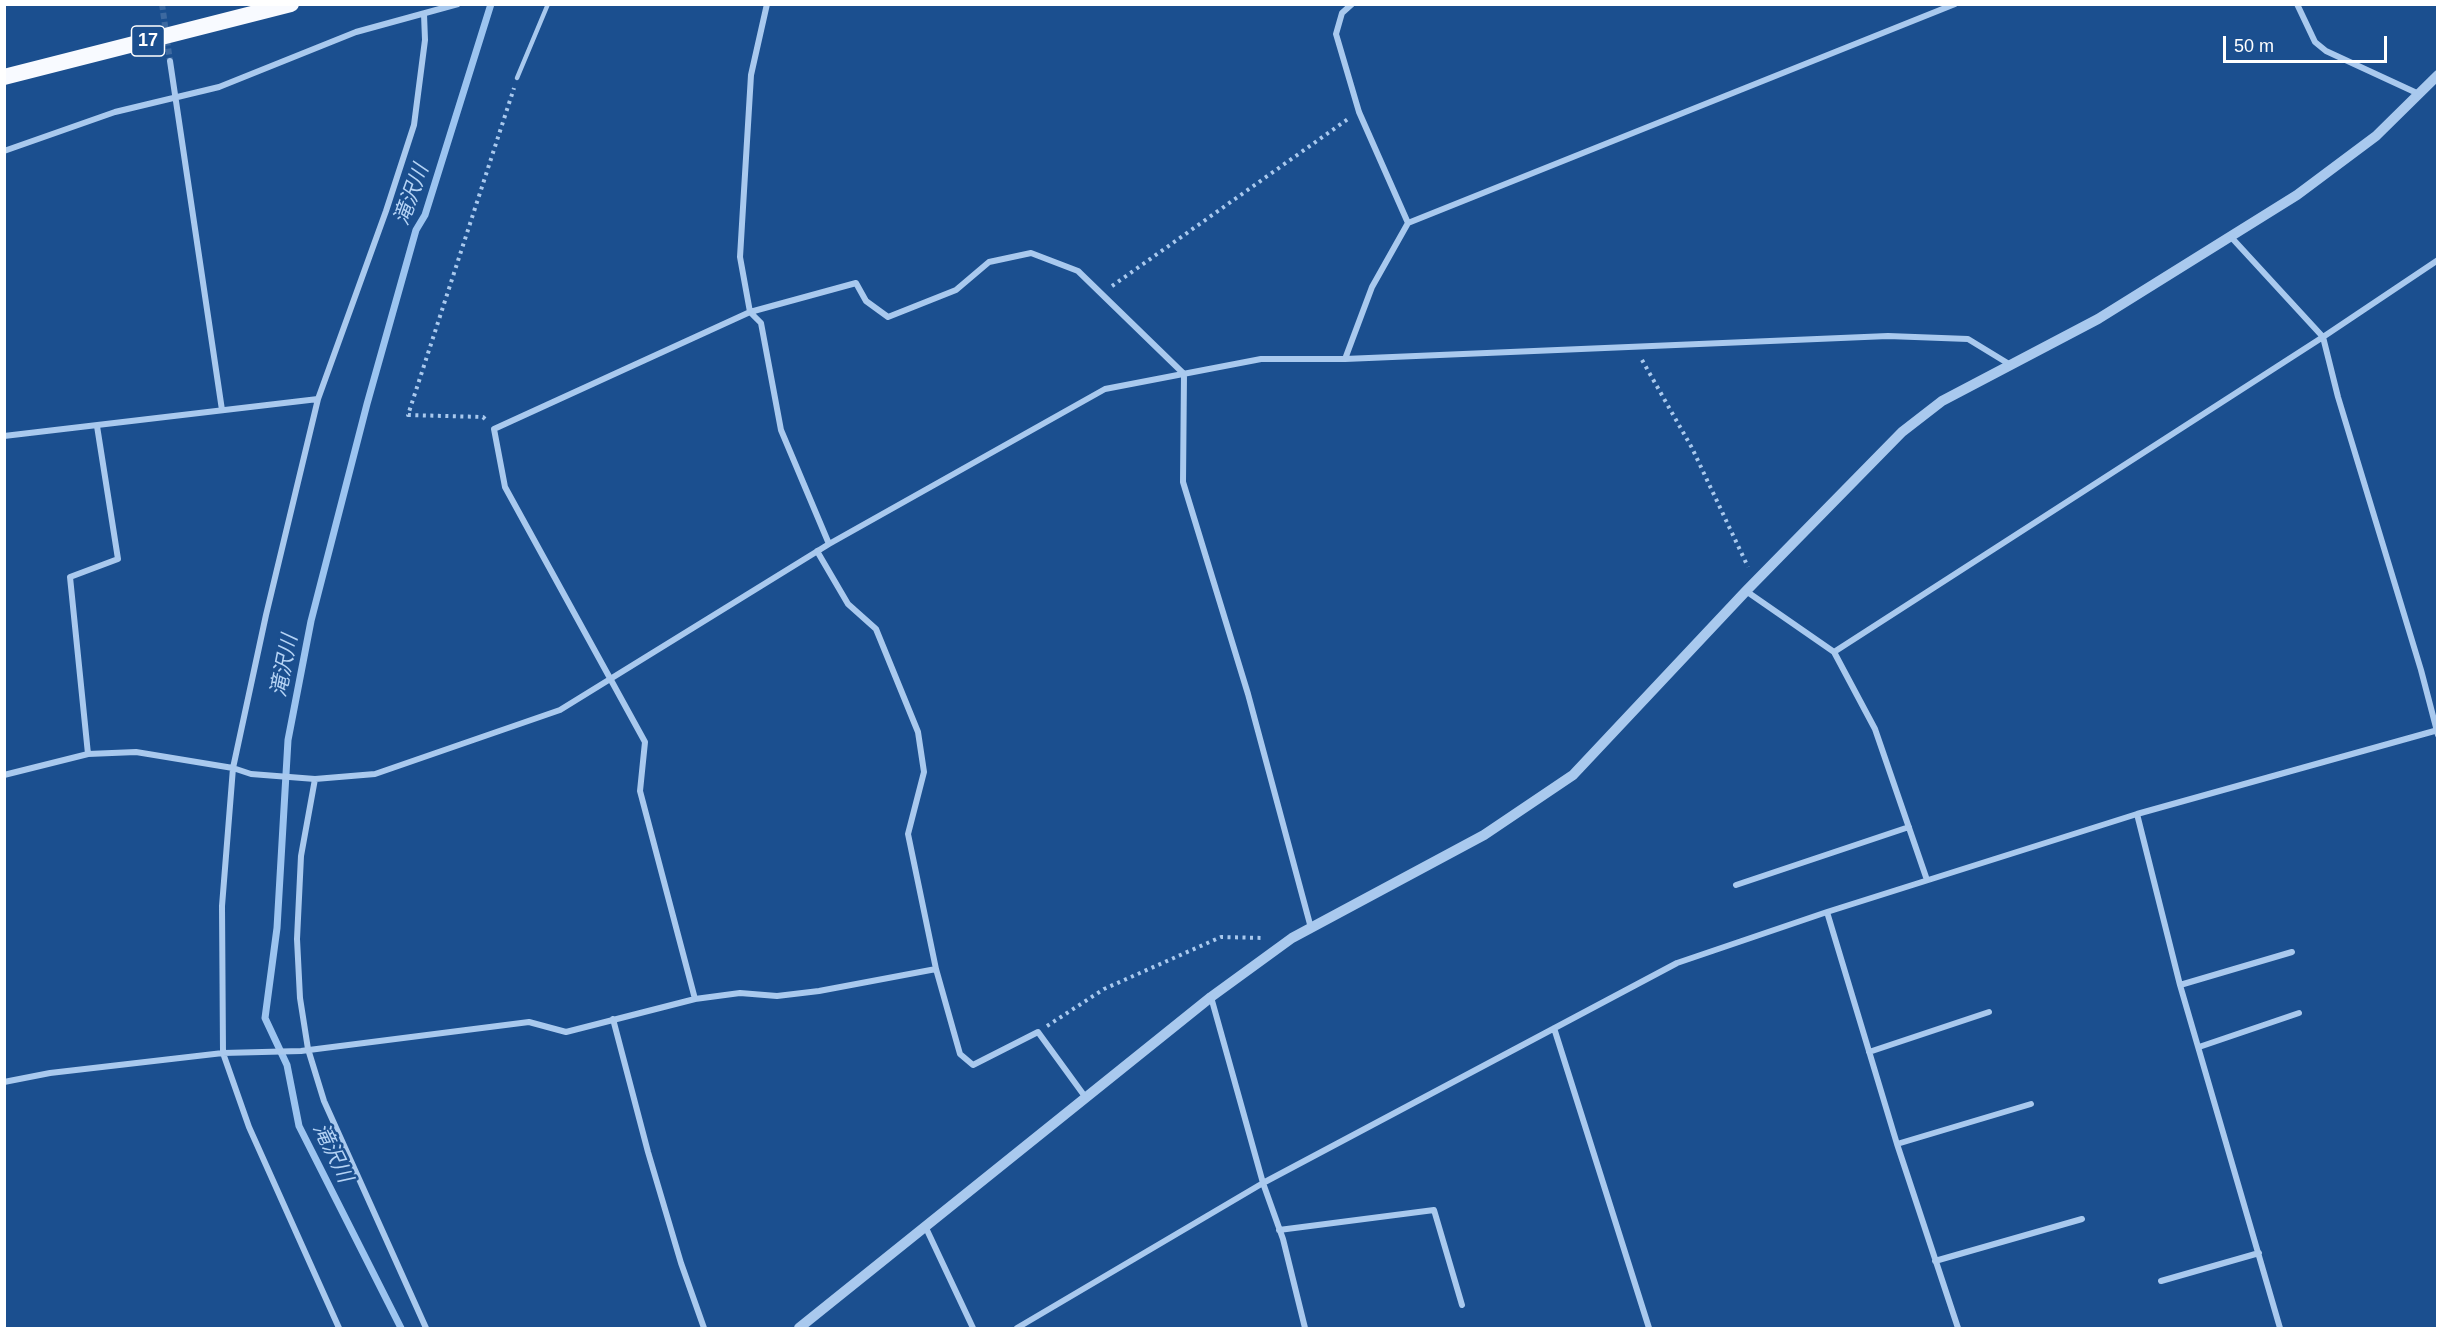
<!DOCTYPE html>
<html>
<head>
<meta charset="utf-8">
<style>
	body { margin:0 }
	#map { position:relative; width:2442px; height:1333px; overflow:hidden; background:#1b4f8f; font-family:Arial,sans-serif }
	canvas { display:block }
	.frame { position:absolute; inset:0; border:6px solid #fff; pointer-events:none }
	.scale { position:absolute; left:2223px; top:36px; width:164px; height:27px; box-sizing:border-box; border:3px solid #fff; border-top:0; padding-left:8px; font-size:18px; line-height:21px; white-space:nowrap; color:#fff; -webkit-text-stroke:4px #1b4f8f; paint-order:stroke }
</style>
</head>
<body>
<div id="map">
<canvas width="2442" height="1333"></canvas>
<div class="frame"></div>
<div class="scale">50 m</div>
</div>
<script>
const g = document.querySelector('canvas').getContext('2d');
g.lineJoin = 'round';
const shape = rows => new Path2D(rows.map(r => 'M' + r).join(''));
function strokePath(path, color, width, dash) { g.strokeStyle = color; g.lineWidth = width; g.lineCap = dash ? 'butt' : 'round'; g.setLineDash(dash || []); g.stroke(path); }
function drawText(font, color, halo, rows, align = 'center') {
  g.font = font + ' Arial,"Noto Sans JP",sans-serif'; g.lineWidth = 5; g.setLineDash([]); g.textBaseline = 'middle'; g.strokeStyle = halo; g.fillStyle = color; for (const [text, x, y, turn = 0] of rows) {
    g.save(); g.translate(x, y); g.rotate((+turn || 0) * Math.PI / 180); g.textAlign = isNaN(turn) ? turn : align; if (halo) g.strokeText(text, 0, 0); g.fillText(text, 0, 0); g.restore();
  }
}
const stream = shape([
	[401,1328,299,1126,287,1065,265,1018,277,928,288,740,311,621,367,404,416,230,425,215,491,4]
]);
const minorTunnel = shape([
	[162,4,170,61]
]);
const path = shape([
	[1112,286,1348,119],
	[1642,360,1692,448,1748,567],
	[485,419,483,417,408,415,514,88],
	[1047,1026,1104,989,1221,937,1264,938]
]);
const service = shape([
	[517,78,548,4]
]);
const minor = shape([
	[767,4,751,75,740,257,750,312,761,323,781,430,829,544],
	[1352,4,1342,13,1336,34,1359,112,1408,223],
	[2297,4,2315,42,2326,51,2419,94],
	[170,61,222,410],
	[4,151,115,112,219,87,356,32,458,4],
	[2231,237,2323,337,2338,397,2421,670,2438,735],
	[1345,359,1372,287,1408,223,1955,4],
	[4,436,318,399],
	[817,551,848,604,876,629,918,732,924,772,908,834,936,969,960,1054,973,1065,1038,1032,1086,1098],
	[1746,591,1834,652,1875,729,1927,880],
	[1834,652,2323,337,2438,260],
	[88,754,70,577,118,559,97,426],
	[4,775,88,754,136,752,233,768,251,774,315,779,375,774,560,710,829,544,1105,389,1261,359,1345,359,1888,336,1968,339,2009,364],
	[315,779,301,856,297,939,300,998,308,1049,324,1101,426,1328],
	[2137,814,2180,985,2280,1328],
	[1736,885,1909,827],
	[1827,912,1897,1144,1958,1328],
	[2180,985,2292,952],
	[1211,997,1263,1183,1283,1239,1305,1328],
	[695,999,640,791,645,742,505,487,494,429,750,312,856,283,866,301,888,317,956,290,989,262,1031,253,1078,271,1184,374,1183,482,1248,694,1311,928],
	[613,1019,648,1152,681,1263,704,1328],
	[1554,1028,1649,1328],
	[2199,1047,2299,1013],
	[1869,1052,1989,1012],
	[4,1082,50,1073,223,1053,301,1051,529,1022,566,1032,695,999,740,993,777,996,819,991,936,969],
	[1897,1144,2031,1104],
	[926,1228,973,1328],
	[1279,1230,1434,1210,1462,1305],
	[1935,1261,2082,1219],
	[2161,1281,2259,1253],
	[339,1328,249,1127,223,1053,222,906,233,768,266,615,318,399,386,211,414,125,425,40,424,14],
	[1017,1328,1263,1183,1677,963,1827,912,2137,814,2438,730]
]);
const tertiary = shape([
	[799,1328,1211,997,1292,938,1484,835,1573,775,1746,591,1902,432,1942,401,2098,319,2297,195,2376,136,2438,75]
]);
const trunk = shape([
	[4,77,291,4]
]);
const shields = [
	[148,41,33]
];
const shieldNames = [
	["17",148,41]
];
const waterNames = [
	["滝沢川",412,195,-70],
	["滝沢川",285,666,-79],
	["滝沢川",332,1153,64]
];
strokePath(stream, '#9cc4f0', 7);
strokePath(minorTunnel, '#3d69a0', 6, [6, 3]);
strokePath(path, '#a9c9ee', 4, [3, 4.5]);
strokePath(service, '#a9c9ee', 4.5);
strokePath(minor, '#a9c9ee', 6);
strokePath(tertiary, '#a9c9ee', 10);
strokePath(trunk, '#f8faff', 16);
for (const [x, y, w] of shields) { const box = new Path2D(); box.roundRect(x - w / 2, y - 15, w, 30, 4.5); g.fillStyle = '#1b4f8f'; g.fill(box); strokePath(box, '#fff', 1.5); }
drawText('bold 18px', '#fff', null, shieldNames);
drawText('italic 21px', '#b5d3f5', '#1b4f8f', waterNames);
</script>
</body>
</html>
